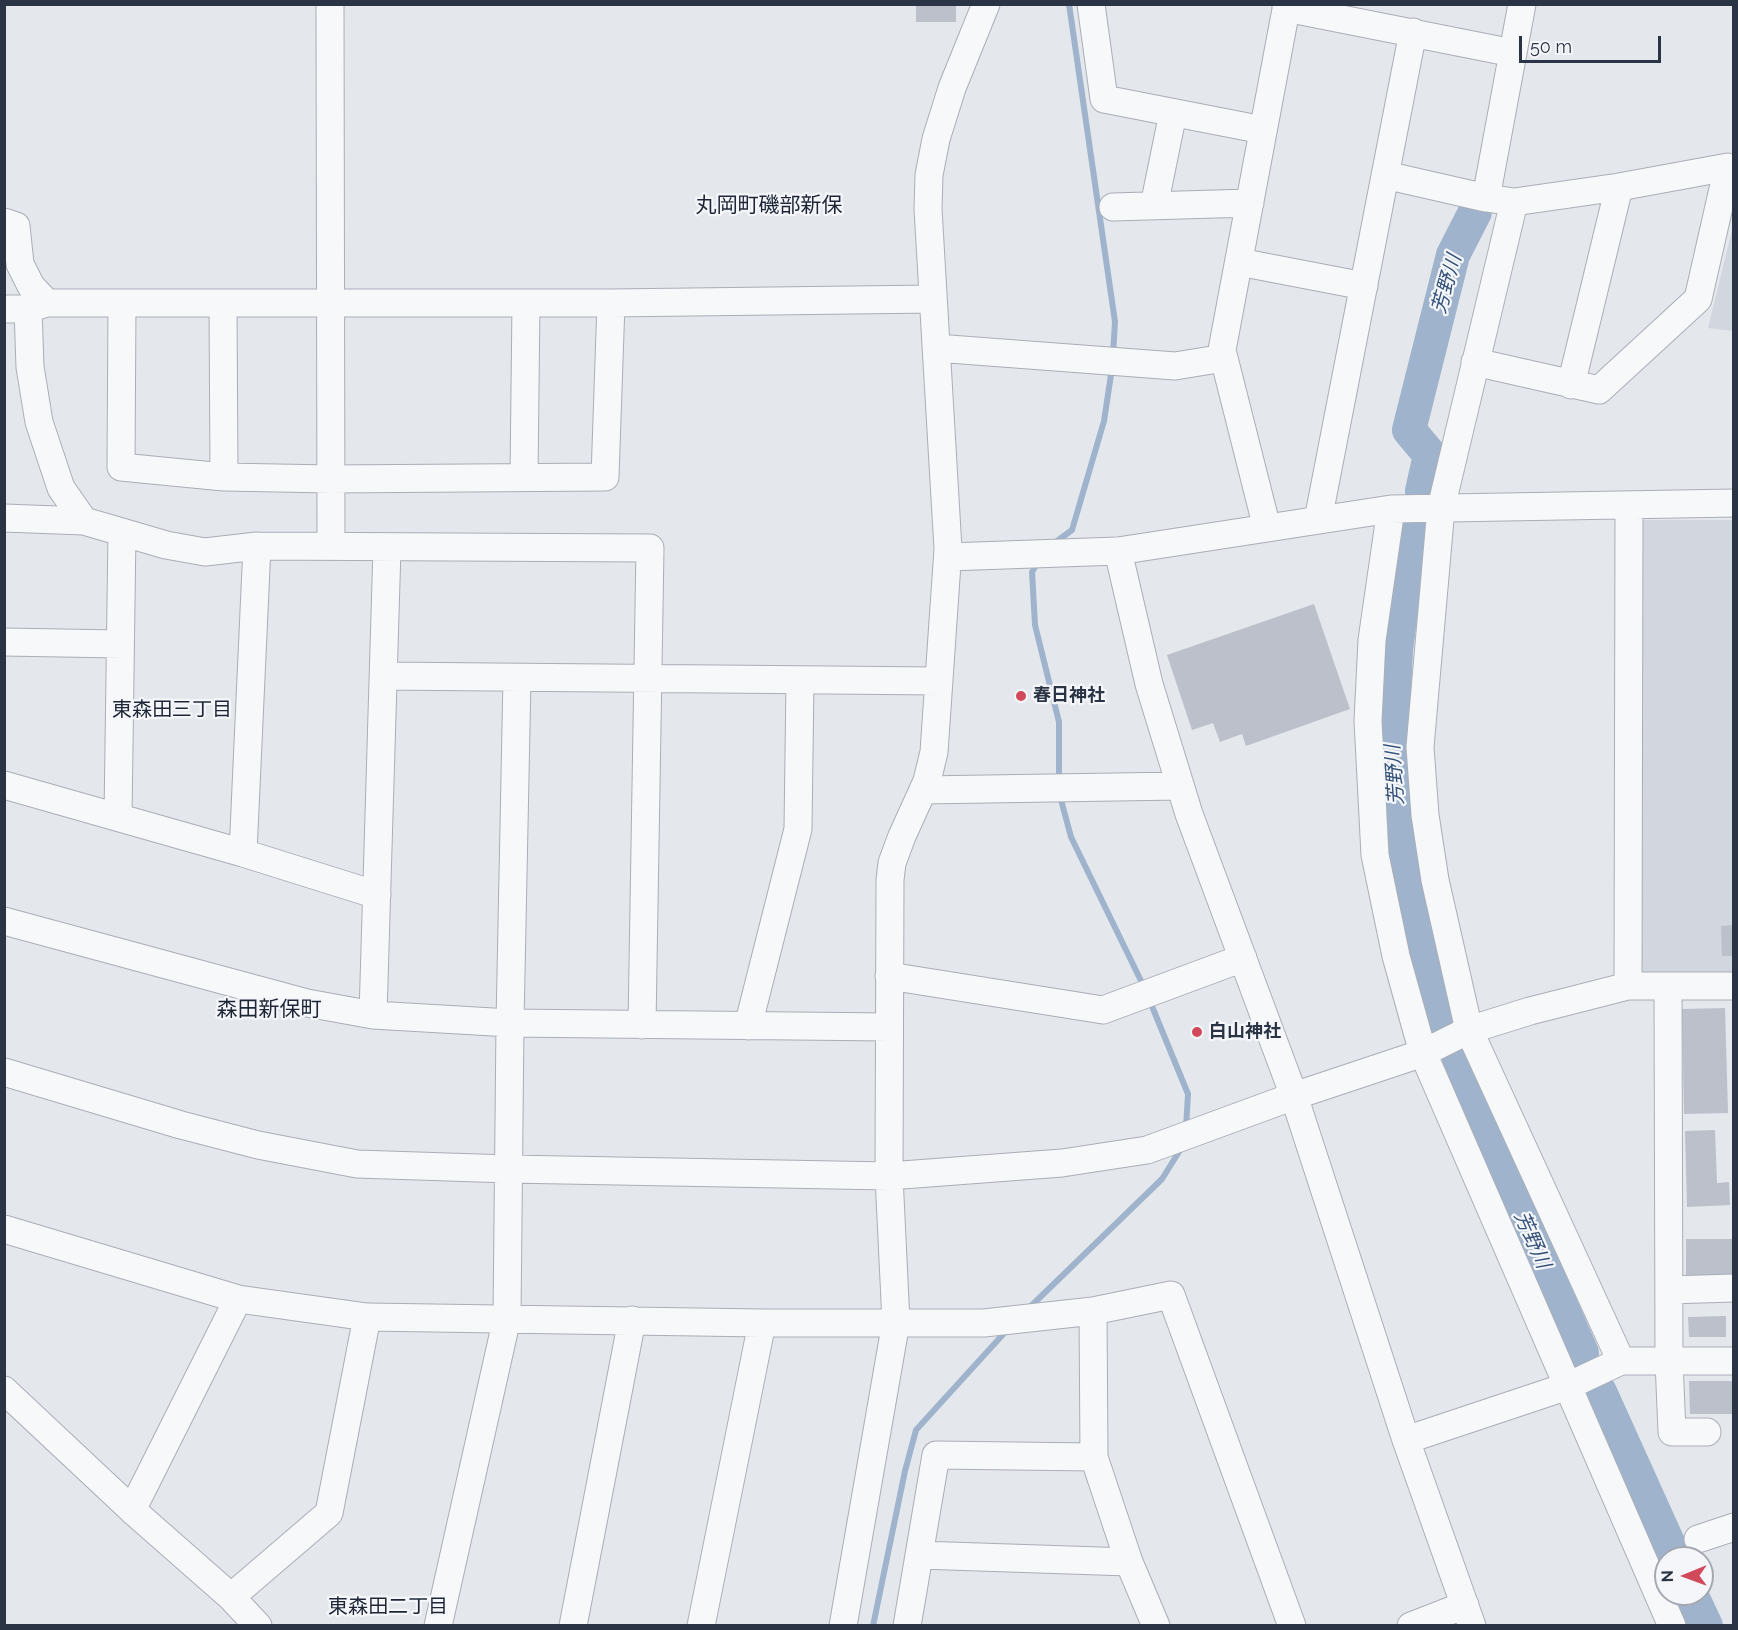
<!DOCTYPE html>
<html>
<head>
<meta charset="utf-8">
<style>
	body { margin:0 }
	#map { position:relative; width:1738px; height:1630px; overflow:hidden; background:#e4e7ec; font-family:Raleway,sans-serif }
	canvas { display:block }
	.frame { position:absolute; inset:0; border:6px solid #2b3445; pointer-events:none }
	.north { position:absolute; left:1654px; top:1546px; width:60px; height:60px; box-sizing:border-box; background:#f4f6f9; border:2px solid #a4a8b1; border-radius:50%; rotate:269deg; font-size:16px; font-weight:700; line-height:24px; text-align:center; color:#2b3445 }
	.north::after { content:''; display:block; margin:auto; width:21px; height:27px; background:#d1495b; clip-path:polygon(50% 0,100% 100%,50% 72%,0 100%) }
	.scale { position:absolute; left:1519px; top:36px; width:142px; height:27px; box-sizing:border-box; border:3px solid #2b3445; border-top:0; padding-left:8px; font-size:18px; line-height:21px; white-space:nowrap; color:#2b3445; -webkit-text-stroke:4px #f4f6f9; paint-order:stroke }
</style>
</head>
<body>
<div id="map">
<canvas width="1738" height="1630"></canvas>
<div class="frame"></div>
<div class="north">N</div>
<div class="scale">50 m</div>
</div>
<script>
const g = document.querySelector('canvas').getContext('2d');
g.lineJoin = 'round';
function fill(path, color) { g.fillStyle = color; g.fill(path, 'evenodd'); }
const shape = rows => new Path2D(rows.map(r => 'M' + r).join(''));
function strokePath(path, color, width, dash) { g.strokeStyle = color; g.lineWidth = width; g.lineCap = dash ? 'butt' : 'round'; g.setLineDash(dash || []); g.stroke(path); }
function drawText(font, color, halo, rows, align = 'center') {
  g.font = font + ' Raleway,"Noto Sans JP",sans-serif'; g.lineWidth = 4.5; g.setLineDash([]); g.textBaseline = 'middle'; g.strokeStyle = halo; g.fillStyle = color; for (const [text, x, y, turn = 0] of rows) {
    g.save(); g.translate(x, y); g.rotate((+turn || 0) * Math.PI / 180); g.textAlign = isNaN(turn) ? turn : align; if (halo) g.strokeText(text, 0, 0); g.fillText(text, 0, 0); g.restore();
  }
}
const built = shape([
	[1733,226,1734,331,1733,331,1708,328],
	[1637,520,1733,520,1733,974,1645,975,1638,967]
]);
const stream = shape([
	[1069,4,1115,322,1113,354],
	[1053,544,1072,530,1104,421,1112,368],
	[1039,561,1032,572,1035,625,1059,722,1059,780],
	[1060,796,1071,837,1144,987],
	[1149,999,1188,1094,1186,1128],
	[1029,1308,1162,1179,1182,1147],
	[873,1626,905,1471,916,1430,1007,1330]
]);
const river = shape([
	[1422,491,1430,455,1409,430,1453,255,1475,212],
	[1415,524,1407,566,1396,650,1391,758,1405,888,1437,1023],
	[1453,1061,1582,1353],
	[1600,1392,1675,1558],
	[1691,1594,1706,1626]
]);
const building = shape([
	[916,4,956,4,956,22,916,22],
	[1314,604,1350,709,1246,746,1242,734,1220,742,1213,723,1192,730,1167,655],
	[1734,925,1734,956,1722,956,1721,926],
	[1725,1008,1728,1113,1684,1114,1682,1009],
	[1715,1130,1717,1183,1729,1182,1730,1205,1687,1207,1685,1131],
	[1686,1239,1734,1239,1734,1275,1710,1275,1710,1279,1686,1279],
	[1726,1316,1726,1337,1689,1337,1688,1317],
	[1689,1381,1734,1381,1734,1414,1690,1414]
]);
const minor = shape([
	[330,4,331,546],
	[1091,4,1104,99,1263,130],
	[1286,8,1513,53],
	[1385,175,1486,198,1514,202,1619,187,1728,167,1698,299,1599,390,1475,362],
	[1486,198,1522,4],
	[1154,206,1173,113],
	[1113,207,1250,203],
	[4,222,16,226,20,264,31,286,47,303],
	[1239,262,1364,286],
	[122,303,121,467,224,477,331,479,605,477,611,303],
	[223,303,224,477],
	[4,309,28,309,47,303,611,303,933,299],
	[28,309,30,367,39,422,61,488,84,521,166,545,205,552,257,546],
	[936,348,1175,366,1224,358],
	[1571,385,1619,187],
	[524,476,526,303],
	[1391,509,1372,640,1368,721,1375,855,1396,956,1423,1053,1672,1626],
	[4,518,84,521],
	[1318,520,1413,32],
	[1267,528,1222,350,1287,4],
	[1118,551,1149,684,1189,814,1294,1096,1406,1440,1472,1626],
	[948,557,1118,551,1391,509,1734,503],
	[4,642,120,644],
	[383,676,939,681],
	[4,785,243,853],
	[923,790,1180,786],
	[118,817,122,532],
	[377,895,243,853,257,546,650,548,642,1025],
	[4,921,307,1003,373,1015,510,1023,889,1027],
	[889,976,1103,1010,1243,958],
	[1628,986,1629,505],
	[373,1015,387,548],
	[748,1026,798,829,800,680],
	[4,1072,181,1125,258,1145,357,1164,509,1169,889,1176,1062,1163,1147,1150,1294,1096,1423,1053,1469,1030,1530,1011,1628,986,1734,986],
	[4,1229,238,1299,367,1317,762,1323,984,1323,1093,1311,1171,1295,1292,1626],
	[1669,1290,1734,1288],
	[1093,1311,1094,1457,1129,1562,1156,1626],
	[1621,1361,1669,1361,1668,986],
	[4,1390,132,1510,231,1597,258,1626],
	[1707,1432,1672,1432,1669,1361,1734,1361],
	[1406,1440,1568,1386,1621,1361,1469,1030,1435,880,1425,815,1420,747,1441,508,1514,202],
	[132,1510,238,1299],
	[1698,1539,1734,1527],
	[919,1555,1129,1562],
	[231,1597,329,1513,367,1317],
	[438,1626,507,1318,510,1023,517,678],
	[573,1626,632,1320],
	[701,1626,762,1323],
	[843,1626,896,1322,889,1176,890,880,892,863,902,836,927,781,934,752,948,549,928,209,929,175,936,139,952,88,986,4],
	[907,1626,936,1455,1094,1457],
	[1411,1626,1465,1605]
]);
const markers = [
	[1021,696,6,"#d1495b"],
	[1197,1032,6,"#d1495b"]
];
const poiNames = [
	["春日神社",1033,696],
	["白山神社",1209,1032]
];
const waterNames = [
	["芳野川",1447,284,-74],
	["芳野川",1395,775,-94],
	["芳野川",1532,1240,66]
];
const neighbourhoodNames = [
	["東森田三丁目",172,710],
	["東森田二丁目",388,1607]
];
const quarterNames = [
	["丸岡町磯部新保",769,206],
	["森田新保町",269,1010]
];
fill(built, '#d2d6de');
strokePath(stream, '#9fb4cc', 6);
strokePath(river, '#9fb4cc', 34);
fill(building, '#bbc0ca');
strokePath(minor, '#a9aeb7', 29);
strokePath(minor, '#f7f8fa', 27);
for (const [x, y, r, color] of markers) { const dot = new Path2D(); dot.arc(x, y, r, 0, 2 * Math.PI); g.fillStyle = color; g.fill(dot); strokePath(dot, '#f4f6f9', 2); }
drawText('bold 18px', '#2b3445', '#f4f6f9', poiNames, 'left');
drawText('italic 20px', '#34527a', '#f4f6f9', waterNames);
drawText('20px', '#1d2536', '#f4f6f9', neighbourhoodNames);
drawText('21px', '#1d2536', '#f4f6f9', quarterNames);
</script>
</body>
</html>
